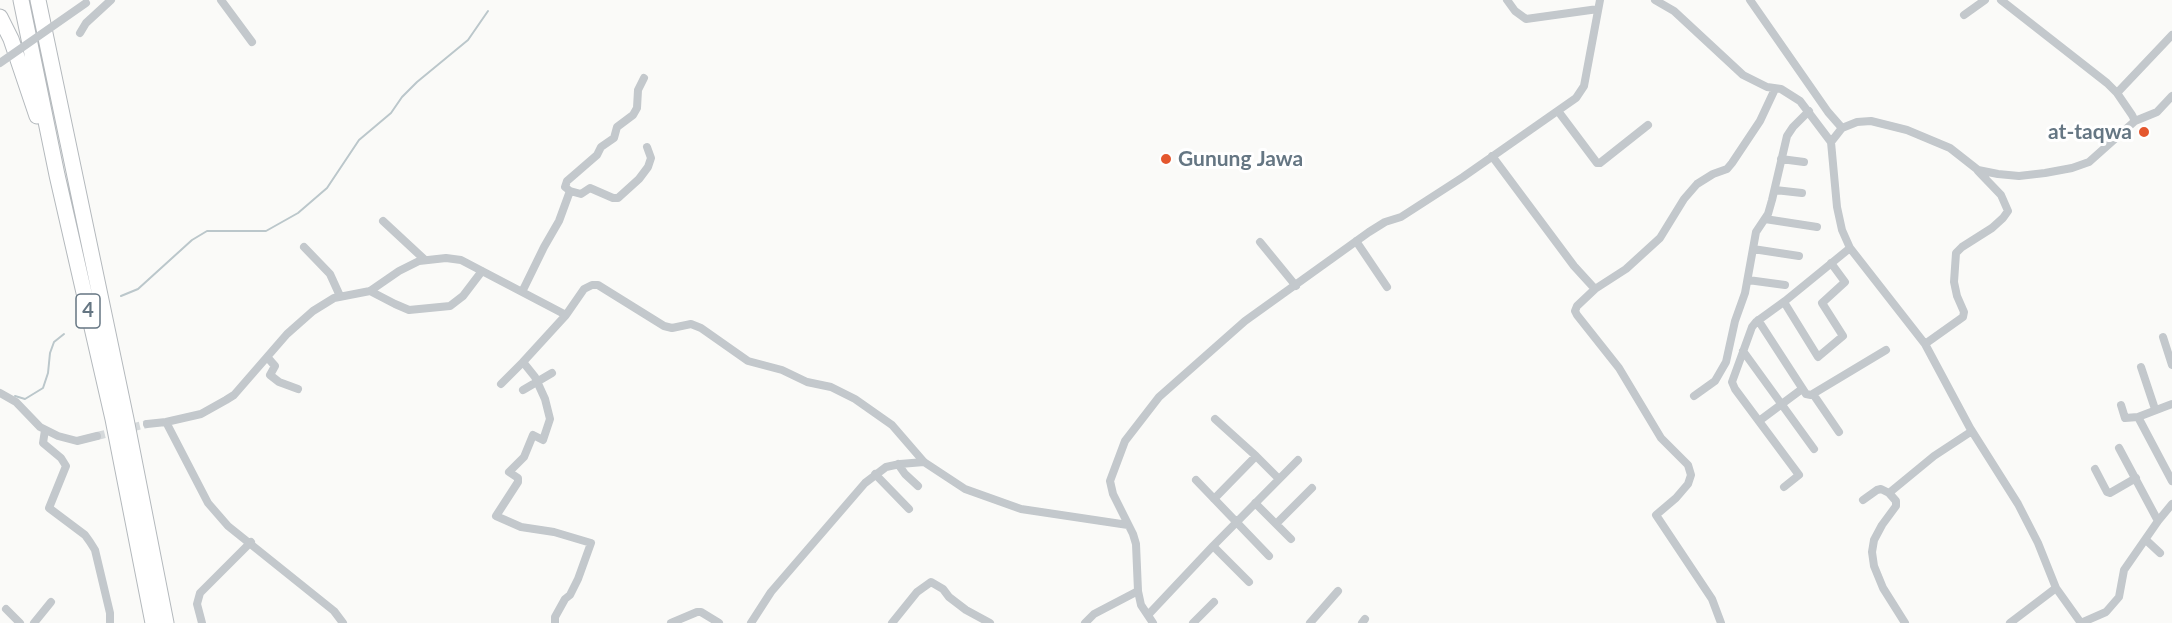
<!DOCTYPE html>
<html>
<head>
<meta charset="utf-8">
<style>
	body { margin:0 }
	canvas { display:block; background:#fafaf8 }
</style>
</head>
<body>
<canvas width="2172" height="623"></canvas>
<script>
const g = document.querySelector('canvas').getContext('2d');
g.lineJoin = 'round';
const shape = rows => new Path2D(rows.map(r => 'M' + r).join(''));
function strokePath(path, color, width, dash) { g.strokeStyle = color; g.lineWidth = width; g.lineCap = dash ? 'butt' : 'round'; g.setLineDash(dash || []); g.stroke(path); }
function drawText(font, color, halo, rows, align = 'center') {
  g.font = font + ' Lato,sans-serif'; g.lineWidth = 6; g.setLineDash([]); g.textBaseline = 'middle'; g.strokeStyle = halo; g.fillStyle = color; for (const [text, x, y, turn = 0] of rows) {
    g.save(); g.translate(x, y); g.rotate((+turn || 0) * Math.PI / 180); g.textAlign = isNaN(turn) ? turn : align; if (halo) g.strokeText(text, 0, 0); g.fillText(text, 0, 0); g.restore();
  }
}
const stream = shape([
	[121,296,138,289,192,240,207,231,266,231,298,213,327,188,359,140,391,113,402,97,417,82,468,40,488,11],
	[15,396,25,399,43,388,48,373,50,353,54,342,64,334]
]);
const streetTunnel = shape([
	[97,436,147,424]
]);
const street = shape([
	[221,0,252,42],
	[1507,0,1515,11,1526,19,1598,9],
	[1655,0,1674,11,1743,75,1767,87,1781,89,1800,101,1831,142,1842,128,1828,112,1750,0],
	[1964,15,1985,0],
	[80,33,86,23,111,0],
	[2117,93,2172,35],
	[1558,111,1597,163,1600,163,1648,125],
	[2135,121,2157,112,2172,96],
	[1842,128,1857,122,1871,121,1907,130,1950,148,1978,170,1998,174,2019,176,2045,173,2072,168,2089,162,2135,121,2132,115,2117,93,2107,83,2001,0],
	[1831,142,1837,207,1842,230,1850,248,1925,344,1970,428,2018,504,2038,543,2056,588,2081,623],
	[1492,156,1574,266,1595,289,1577,306,1575,311,1577,315,1619,368,1661,438,1688,465,1691,475,1688,484,1676,498,1656,515,1712,599,1721,623],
	[1781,159,1804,162],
	[1775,190,1802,193],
	[570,191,581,194,590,188,613,198,618,198,639,179,648,167,651,158,647,147],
	[1765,219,1817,227],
	[383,221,425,260],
	[1356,241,1387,287],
	[1260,242,1296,286],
	[304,247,330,274,340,296],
	[1753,249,1799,256],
	[1748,280,1785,285],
	[1595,289,1626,269,1660,238,1684,199,1697,184,1713,174,1727,169,1732,163,1760,121,1775,89],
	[370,291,395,304,409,310,450,306,463,296,482,271],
	[522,292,544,247,559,221,570,191,565,187,567,181,597,155,601,147,614,138,617,127,633,115,637,108,638,90,644,78],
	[1784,302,1818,357,1843,336,1822,303,1845,282,1831,263],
	[1758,320,1806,394,1811,395,1886,350],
	[2163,337,2172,365],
	[1925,344,1963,317,1964,312,1957,296,1954,282,1956,253,1962,247,1992,228,2003,218,2008,211,2001,195,1978,171],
	[1743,351,1814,449],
	[268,358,275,366,270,375,279,382,298,389],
	[2141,367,2155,409],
	[501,384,523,362],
	[523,390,552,373],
	[0,393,16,402,40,427,58,436,77,441,97,436],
	[1813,394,1839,432],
	[1694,396,1715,381,1726,362,1735,321,1745,293,1756,232,1768,214,1772,200,1787,136,1793,127,1809,111],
	[2121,405,2125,418,2138,417,2172,404],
	[2138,417,2172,481],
	[1215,419,1256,456],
	[1759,421,1802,389],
	[166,422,208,503,228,526,334,611,343,623],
	[147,424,166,422,201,414,226,400,234,395,287,334,313,311,334,298,370,291,399,271,419,261,446,258,461,260,566,315,584,289,592,285,598,285,664,326,672,328,691,324,701,328,748,361,782,370,807,382,831,387,855,399,892,425,924,462,965,489,1021,509,1128,525],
	[45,430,43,443,61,458,66,466,49,508,85,535,90,542,95,550,110,613,110,623],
	[2119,448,2158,521],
	[898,464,905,474,918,486],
	[2095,469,2107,492,2110,493,2136,478],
	[875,474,909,509],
	[1196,480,1269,556],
	[1784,487,1799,475,1735,389,1732,382,1752,327,1756,322,1785,301,1850,248],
	[1889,493,1896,501,1896,506,1882,525,1874,540,1872,552,1874,566,1883,588,1905,623],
	[1214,499,1256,456,1279,479],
	[1863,500,1877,490,1881,489,1889,493,1934,456,1972,431],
	[1255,503,1291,539],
	[1276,524,1312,488],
	[2146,540,2160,553],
	[1213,546,1249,582],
	[6,609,20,623],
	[1148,615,1213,546,1298,460],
	[34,623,51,602],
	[202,623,197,604,200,593,251,542],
	[555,623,555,617,565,599,570,595,578,579,591,543,554,532,521,527,496,516,518,482,518,478,509,472,524,457,533,435,543,440,550,419,545,399,535,377,523,362,566,315],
	[671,623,697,612,701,612,719,623],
	[751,623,771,592,865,483,886,467,900,464,924,462],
	[892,623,917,592,931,582,943,589,949,597,966,610,990,623],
	[1085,623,1094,614,1138,591],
	[1153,623,1141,605,1138,591,1136,544,1133,534,1113,494,1110,481,1125,441,1159,397,1245,321,1369,232,1385,222,1401,217,1463,177,1576,98,1584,86,1600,0],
	[1193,623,1214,602],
	[1310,623,1338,591],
	[1362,623,1365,619],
	[2010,623,2056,588],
	[2081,623,2106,612,2119,597,2124,570,2158,521,2172,504]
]);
const highway = shape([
	[21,0,57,175,113,419,153,623],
	[38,0,126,419,166,623],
	[0,17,11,39,37,116]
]);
const streetBridge = shape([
	[0,63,86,3]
]);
const markers = [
	[2144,132,6,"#e4572e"],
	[1166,159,6,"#e4572e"]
];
const shields = [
	[88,311,24]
];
const shieldNames = [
	["4",88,311]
];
const poiNames = [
	["at-taqwa",2132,132],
	["Gunung Jawa",1178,159,"left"]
];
strokePath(stream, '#bbc7cb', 2);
strokePath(streetTunnel, '#d5d9db', 8, [8, 4]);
strokePath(highway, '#b4b9bd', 17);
strokePath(street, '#c3c8cc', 8);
strokePath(highway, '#fff', 15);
strokePath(streetBridge, '#c3c8cc', 8);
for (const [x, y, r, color] of markers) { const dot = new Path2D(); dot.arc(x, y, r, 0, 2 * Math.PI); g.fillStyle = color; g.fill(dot); strokePath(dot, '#fff', 2); }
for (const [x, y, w] of shields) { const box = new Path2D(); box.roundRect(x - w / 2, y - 17, w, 34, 4.5); g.fillStyle = '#fff'; g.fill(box); strokePath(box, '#657683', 1.5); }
drawText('bold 20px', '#657683', null, shieldNames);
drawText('bold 21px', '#657683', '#fff', poiNames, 'right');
</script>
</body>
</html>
